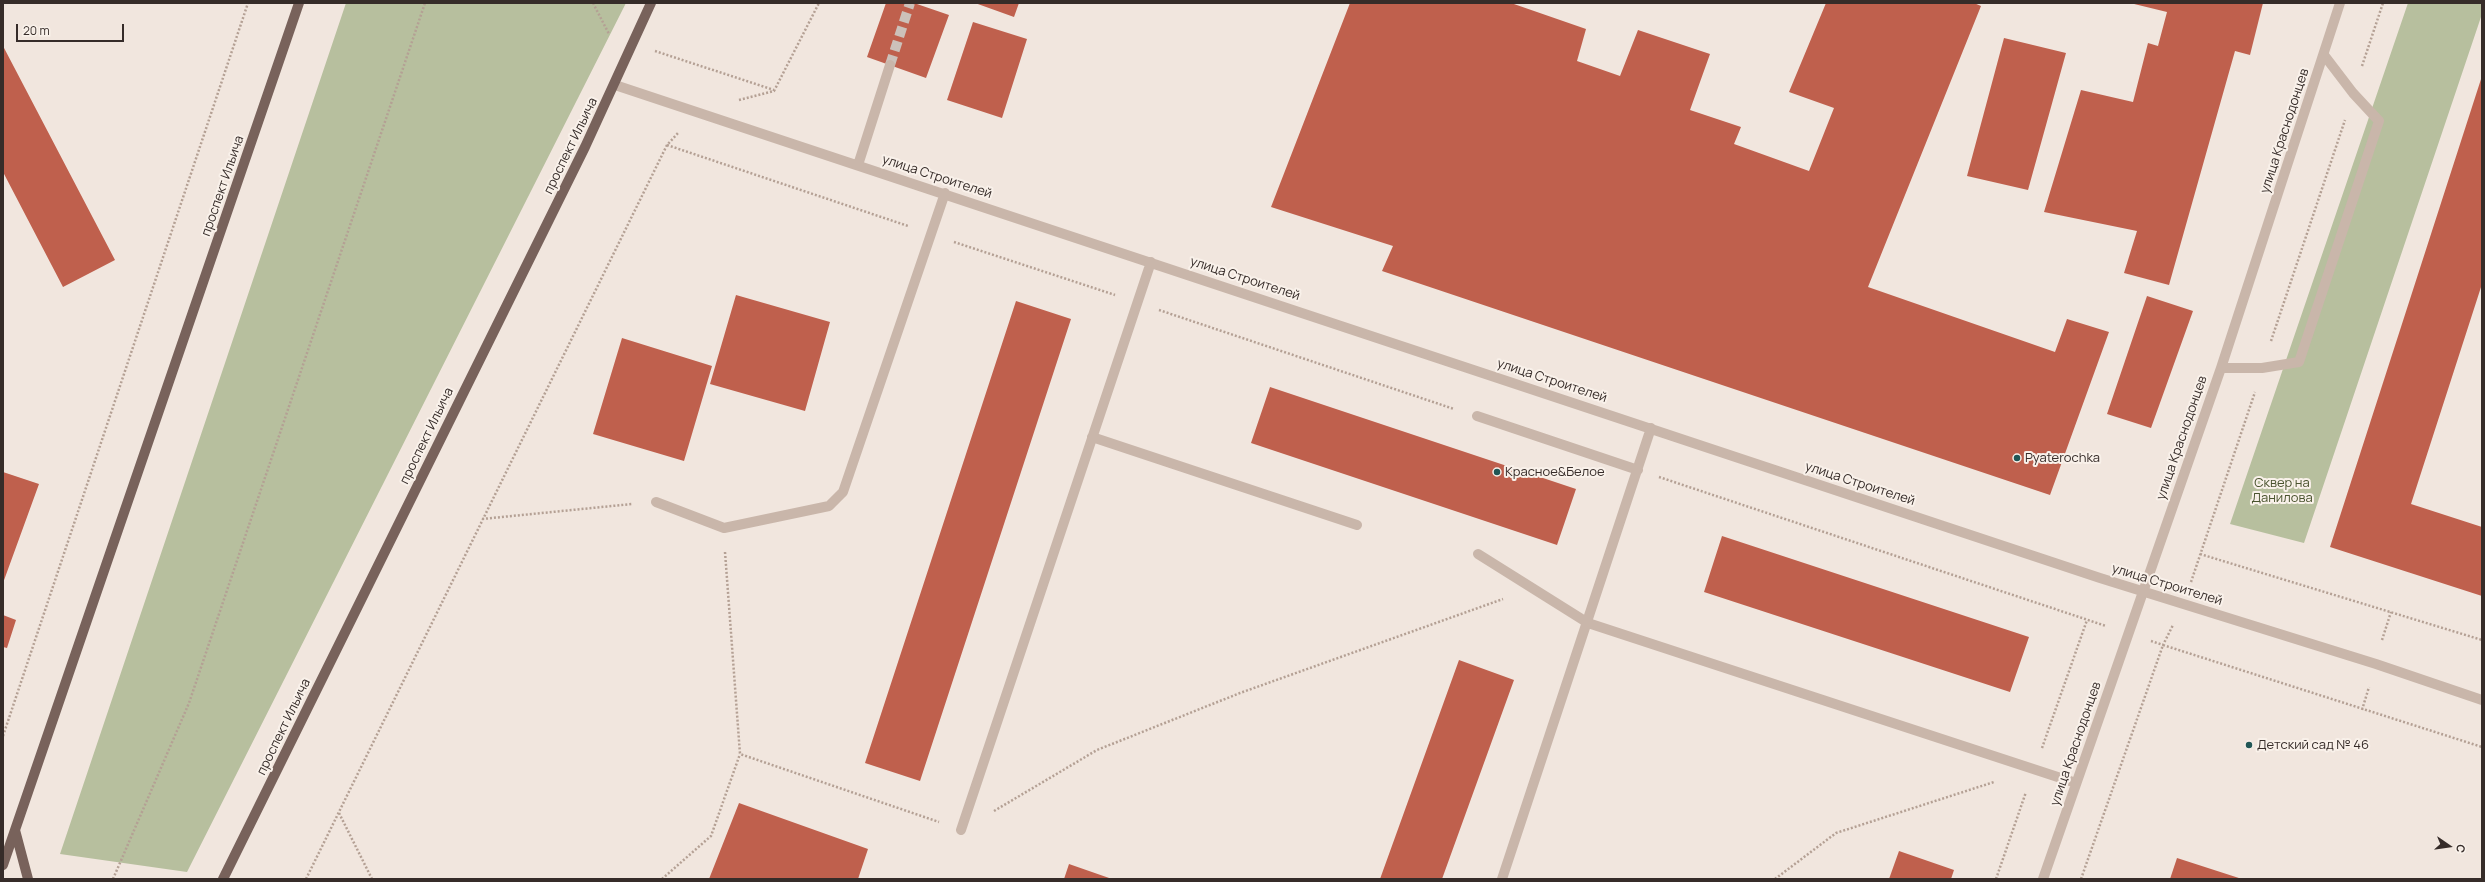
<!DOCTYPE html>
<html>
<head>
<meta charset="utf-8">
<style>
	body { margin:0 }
	#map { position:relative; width:2485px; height:882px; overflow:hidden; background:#f1e6de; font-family:Manrope,sans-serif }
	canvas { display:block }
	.frame { position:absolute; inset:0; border:4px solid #362c29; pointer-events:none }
	.north { position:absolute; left:2429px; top:826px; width:40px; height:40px; -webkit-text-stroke:3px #f9f1ea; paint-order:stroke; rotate:103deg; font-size:11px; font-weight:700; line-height:16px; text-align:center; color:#362c29 }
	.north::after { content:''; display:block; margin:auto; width:14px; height:18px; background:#362c29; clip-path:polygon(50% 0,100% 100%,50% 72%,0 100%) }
	.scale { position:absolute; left:16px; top:24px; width:108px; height:18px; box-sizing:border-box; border:2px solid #362c29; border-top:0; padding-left:5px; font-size:12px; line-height:14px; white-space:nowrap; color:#362c29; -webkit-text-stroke:3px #f9f1ea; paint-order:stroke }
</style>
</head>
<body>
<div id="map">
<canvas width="2485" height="882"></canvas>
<div class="frame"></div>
<div class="north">С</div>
<div class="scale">20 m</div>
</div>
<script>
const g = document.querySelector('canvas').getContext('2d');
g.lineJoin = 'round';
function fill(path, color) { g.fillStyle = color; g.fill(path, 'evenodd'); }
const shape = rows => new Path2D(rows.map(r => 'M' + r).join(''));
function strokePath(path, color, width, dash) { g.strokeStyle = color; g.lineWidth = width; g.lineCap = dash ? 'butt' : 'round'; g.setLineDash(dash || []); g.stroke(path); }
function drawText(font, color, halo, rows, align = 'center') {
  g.font = font + ' Manrope,sans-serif'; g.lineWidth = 4; g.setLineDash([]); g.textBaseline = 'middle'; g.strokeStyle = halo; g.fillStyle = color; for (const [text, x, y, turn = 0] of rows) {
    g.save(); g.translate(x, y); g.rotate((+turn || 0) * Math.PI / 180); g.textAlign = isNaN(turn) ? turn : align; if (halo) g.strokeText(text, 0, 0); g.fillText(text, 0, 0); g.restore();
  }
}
const green = shape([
	[346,3,626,3,187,872,60,854],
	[2408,3,2482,3,2482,14,2304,543,2230,524]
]);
const building = shape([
	[886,3,914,3,949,15,926,78,867,57],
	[975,3,1019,3,1014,17],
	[1350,3,1511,3,1586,29,1577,61,1620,76,1638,30,1710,54,1690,110,1741,127,1734,144,1809,171,1834,108,1789,92,1826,3,1974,3,1981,6,1868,287,2055,352,2067,319,2109,332,2050,495,1382,271,1393,246,1271,207],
	[2130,3,2263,3,2250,55,2235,51,2169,285,2124,273,2137,231,2044,212,2081,90,2133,102,2148,43,2158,46,2167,12],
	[973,22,1027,39,1002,118,947,100],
	[2004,38,2066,53,2028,190,1967,176],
	[3,46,115,260,63,287,3,172],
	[2482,76,2482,284,2411,504,2482,527,2482,596,2330,547],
	[736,295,830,322,805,411,710,384],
	[2147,296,2193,311,2151,428,2107,414],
	[1016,301,1071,319,920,781,865,763],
	[622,338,712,366,684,461,593,434],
	[1270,387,1576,489,1557,545,1251,443],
	[3,472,39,484,3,583],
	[1722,536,2029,637,2010,692,1704,592],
	[3,615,16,620,7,648,3,647],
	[1459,660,1514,680,1442,879,1380,879],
	[739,803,868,849,858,879,709,879],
	[1899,851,1954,870,1951,879,1889,879],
	[2177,858,2242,879,2170,879],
	[1069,864,1112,879,1064,879]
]);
const minorTunnel = shape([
	[890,65,910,3]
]);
const path = shape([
	[593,3,609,34],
	[655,51,774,90],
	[2362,66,2383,3],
	[739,100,774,91,819,3],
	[667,145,908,226],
	[954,242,1115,295],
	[1159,310,1454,409],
	[2271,341,2345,120],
	[1659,477,2106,626],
	[482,519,632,504],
	[725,552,740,754,939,822],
	[2200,554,2482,640],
	[2191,582,2255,392],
	[2382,640,2391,612],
	[2151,641,2163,645,2173,625],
	[2362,710,2369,687],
	[3,736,248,3],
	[2042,748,2087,620],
	[994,811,1097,750,1240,693,1503,599],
	[339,813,372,879],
	[113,879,189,703,425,3],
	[306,879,667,145,679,132],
	[662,879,711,836,740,754],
	[1775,879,1836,833,1994,782],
	[1996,879,2026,792],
	[2081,879,2163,645,2482,747]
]);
const minor = shape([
	[615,85,2100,578,2376,664,2482,700],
	[858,165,890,65],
	[2221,368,2262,368,2299,362,2379,121,2353,93,2324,55],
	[1477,416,1638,470],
	[1092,437,1357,525],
	[656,502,724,528,829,506,843,492,945,193],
	[1478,554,1588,623,2076,783],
	[961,830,1151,262],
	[1502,879,1651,428],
	[2043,879,2221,368,2340,3]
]);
const major = shape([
	[15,830,28,879],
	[3,865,299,3],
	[223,879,585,147,651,3]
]);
const markers = [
	[2017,458,4,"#215655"],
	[1497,472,4,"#215655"],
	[2249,745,4,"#215655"]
];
const streetNames = [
	["улица Краснодонцев",2285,131,-72],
	["проспект Ильича",571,146,-64],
	["улица Строителей",937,177,18],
	["проспект Ильича",223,186,-71],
	["улица Строителей",1245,279,18],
	["улица Строителей",1552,381,18],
	["проспект Ильича",427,436,-64],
	["улица Краснодонцев",2182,438,-71],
	["улица Строителей",1860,484,18],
	["улица Строителей",2167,585,17],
	["проспект Ильича",284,727,-64],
	["улица Краснодонцев",2076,744,-71]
];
const poiNames = [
	["Pyaterochka",2025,458],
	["Красное&Белое",1505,472],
	["Детский сад № 46",2257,745]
];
const parkNames = [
	["Сквер на",2282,483],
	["Данилова",2282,498]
];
fill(green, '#b7bf9e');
fill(building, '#bf604d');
strokePath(minorTunnel, '#ccc1ba', 10, [10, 5]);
strokePath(path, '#b4a094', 2.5, [2, 2]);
strokePath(minor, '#c9b6aa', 10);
strokePath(major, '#78625b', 10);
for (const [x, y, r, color] of markers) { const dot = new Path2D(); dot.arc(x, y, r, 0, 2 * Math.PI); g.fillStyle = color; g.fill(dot); strokePath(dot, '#f9f1ea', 1.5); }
drawText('13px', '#362c29', '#f9f1ea', streetNames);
drawText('13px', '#362c29', '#f9f1ea', poiNames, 'left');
drawText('13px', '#49532e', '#f9f1ea', parkNames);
</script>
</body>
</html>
